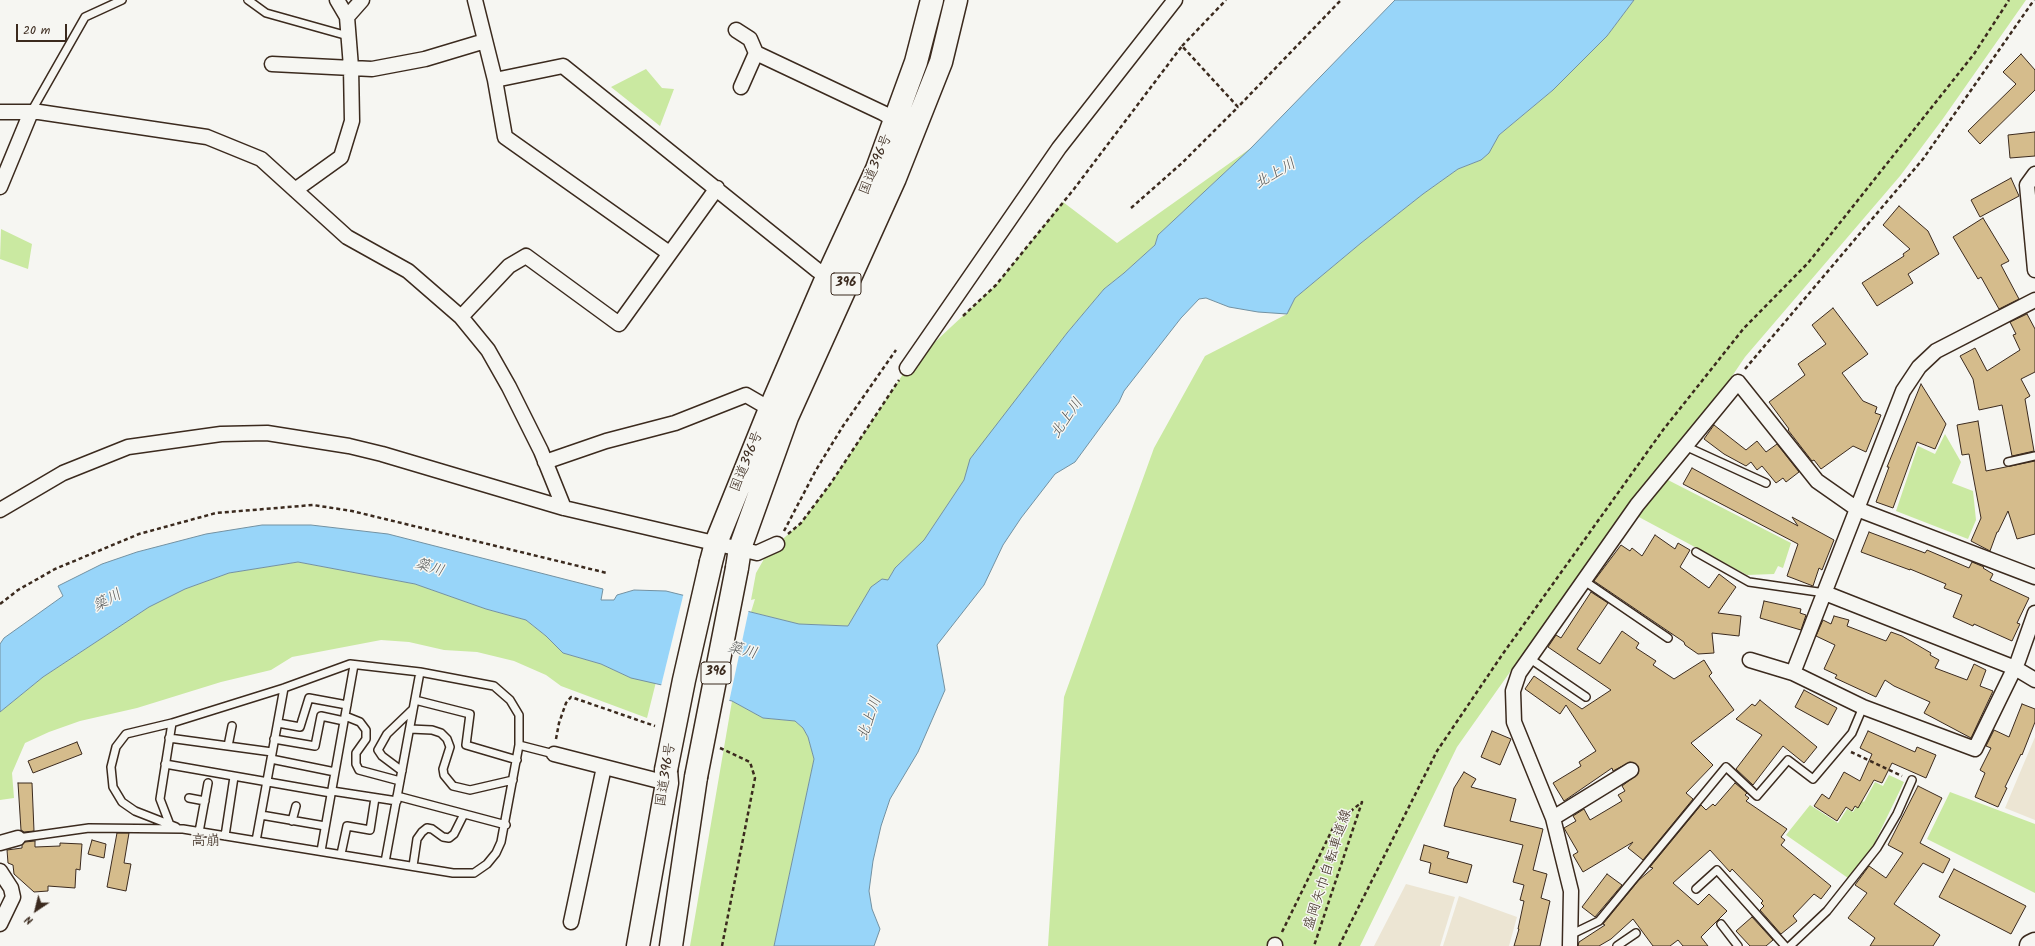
<!DOCTYPE html>
<html>
<head>
<meta charset="utf-8">
<style>
	body { margin:0 }
	#map { position:relative; width:2035px; height:946px; overflow:hidden; background:#f6f6f2; font-family:Kalam,sans-serif }
	canvas { display:block }
	.north { position:absolute; left:16px; top:890px; width:40px; height:40px; -webkit-text-stroke:3px #f6f6f2; paint-order:stroke; rotate:215deg; font-size:11px; font-weight:700; line-height:16px; text-align:center; color:#3b2a1e }
	.north::after { content:''; display:block; margin:auto; width:14px; height:18px; background:#3b2a1e; clip-path:polygon(50% 0,100% 100%,50% 72%,0 100%) }
	.scale { position:absolute; left:16px; top:24px; width:51px; height:18px; box-sizing:border-box; border:2px solid #3b2a1e; border-top:0; padding-left:5px; font-size:12px; line-height:14px; white-space:nowrap; color:#3b2a1e; -webkit-text-stroke:3px #f6f6f2; paint-order:stroke }
</style>
</head>
<body>
<div id="map">
<canvas width="2035" height="946"></canvas>
<div class="north">N</div>
<div class="scale">20 m</div>
</div>
<script>
const g = document.querySelector('canvas').getContext('2d');
g.lineJoin = 'round';
function fill(path, color) { g.fillStyle = color; g.fill(path, 'evenodd'); }
const shape = rows => new Path2D(rows.map(r => 'M' + r).join(''));
function strokePath(path, color, width, dash) { g.strokeStyle = color; g.lineWidth = width; g.lineCap = dash ? 'butt' : 'round'; g.setLineDash(dash || []); g.stroke(path); }
function drawText(font, color, halo, rows, align = 'center') {
  g.font = font + ' Kalam,"Klee One",sans-serif'; g.lineWidth = 3; g.setLineDash([]); g.textBaseline = 'middle'; g.strokeStyle = halo; g.fillStyle = color; for (const [text, x, y, turn = 0] of rows) {
    g.save(); g.translate(x, y); g.rotate((+turn || 0) * Math.PI / 180); g.textAlign = isNaN(turn) ? turn : align; if (halo) g.strokeText(text, 0, 0); g.fillText(text, 0, 0); g.restore();
  }
}
const built = shape([
	[2035,737,2035,820,2005,808],
	[1406,884,1455,897,1440,946,1374,946],
	[1459,896,1517,917,1509,946,1443,946]
]);
const green = shape([
	[1634,0,2026,0,1942,120,1900,176,1745,357,1724,388,1633,498,1457,747,1360,946,1048,946,1064,697,1154,448,1205,356,1287,314,1295,298,1361,243,1423,194,1458,169,1481,160,1489,152,1499,135,1553,90,1607,36],
	[646,69,662,88,674,89,660,126,611,87],
	[1251,148,1158,235,1155,245,1124,273,1104,289,1067,333,971,459,964,480,924,540,895,568,888,580,871,587,848,626,799,624,751,612,755,599,751,600,756,573,764,559,777,544,801,523,831,483,907,368,996,285,1063,202,1117,243],
	[1,229,32,244,28,269,0,259],
	[1945,434,1961,462,1952,483,1973,491,1976,520,1968,539,1896,511,1918,446,1935,454],
	[1666,479,1791,543,1783,568,1778,566,1774,574,1747,575,1637,516],
	[298,562,415,584,486,609,526,620,546,636,563,653,601,664,631,678,656,682,647,718,561,686,546,675,514,661,477,652,444,650,409,642,381,640,292,657,271,670,221,682,137,708,80,721,49,732,25,743,12,773,14,798,0,800,0,712,43,677,149,607,185,589,229,573],
	[732,701,763,718,795,721,803,728,808,737,814,759,774,946,690,946],
	[1889,775,1904,782,1873,846,1848,878,1786,835,1810,805,1838,823,1847,809,1853,812,1860,800,1864,802,1875,782,1883,786],
	[1950,792,2035,824,2035,893,1927,839]
]);
const water = shape([
	[1395,0,1634,0,1607,36,1553,90,1499,135,1489,153,1481,160,1458,169,1423,194,1361,243,1295,298,1287,314,1258,312,1229,307,1206,298,1199,299,1181,318,1124,391,1119,402,1075,462,1055,474,1021,518,1003,545,984,585,937,645,945,690,918,752,890,799,881,826,873,861,869,891,872,909,880,929,874,946,774,946,814,759,808,737,803,728,795,721,763,718,732,701,631,678,601,664,563,653,546,636,526,620,486,609,415,584,298,562,229,573,185,589,149,607,43,677,0,712,0,644,4,638,63,596,58,586,102,564,137,552,206,534,262,525,311,525,388,534,603,589,601,600,614,600,617,595,634,590,666,591,799,624,848,626,871,587,882,579,888,580,895,568,924,540,964,480,970,459,1067,333,1104,289,1124,273,1155,245,1158,235,1251,148,1395,0]
]);
const pier = shape([
	[684,592,749,609,729,702,661,686]
]);
const building = shape([
	[2021,54,2035,70,2035,90,1980,144,1968,131,2016,84,2003,72,2021,54],
	[2035,132,2035,156,2010,158,2008,135,2035,132],
	[2011,178,2019,196,1980,217,1971,200,2011,178],
	[1899,206,1928,231,1939,254,1908,274,1913,283,1877,306,1862,283,1904,256,1903,254,1910,249,1883,225,1899,206],
	[1983,218,2009,261,2001,265,2019,299,1999,309,1981,277,1978,279,1953,237,1983,218],
	[1833,308,1868,354,1842,373,1863,401,1877,407,1875,413,1881,415,1866,452,1853,446,1821,469,1814,460,1812,461,1788,430,1789,429,1769,402,1805,375,1798,364,1826,344,1812,325,1833,308],
	[2027,314,2035,329,2035,372,2021,379,2030,396,2025,399,2034,451,2012,456,2002,405,1979,410,1973,379,1960,356,1975,348,1987,371,2020,350,2013,335,2016,334,2010,322,2027,314],
	[1921,384,1946,424,1935,449,1917,442,1893,508,1876,502,1889,467,1887,467,1921,384],
	[1978,421,1986,471,2035,461,2035,534,2017,539,2008,511,1998,532,1997,532,1990,551,1971,541,1981,518,1969,454,1962,455,1957,425,1978,421],
	[1714,425,1746,450,1757,441,1766,452,1777,444,1799,472,1786,482,1783,478,1776,483,1762,466,1757,470,1751,462,1746,466,1724,454,1704,439,1714,425],
	[1692,468,1798,526,1792,517,1834,540,1822,570,1819,568,1813,586,1787,576,1798,544,1683,484,1692,468],
	[1869,532,1925,553,1927,550,1969,568,1972,562,1984,567,1983,568,1993,574,1990,580,2029,598,2017,623,2020,624,2012,641,1974,624,1973,626,1953,617,1962,595,1944,588,1946,584,1910,569,1910,570,1861,552,1869,532],
	[1655,535,1675,549,1678,543,1690,550,1680,567,1709,588,1719,574,1736,587,1718,613,1741,616,1739,636,1712,633,1714,653,1698,654,1685,645,1684,642,1594,581,1621,545,1630,551,1632,548,1642,556,1655,535],
	[1591,592,1608,603,1577,649,1600,664,1622,631,1639,643,1636,648,1656,661,1653,665,1674,679,1704,660,1712,673,1709,676,1734,710,1691,743,1713,765,1686,793,1693,799,1643,860,1628,848,1633,842,1583,872,1573,855,1578,852,1564,828,1576,821,1573,816,1584,809,1590,820,1622,801,1618,795,1625,791,1622,786,1638,774,1638,766,1630,762,1613,771,1612,768,1564,801,1553,783,1581,766,1579,762,1596,751,1566,705,1560,714,1525,689,1534,676,1582,709,1611,690,1548,647,1556,635,1561,638,1591,592],
	[1764,601,1801,609,1800,613,1806,615,1801,630,1760,618,1764,601],
	[1834,616,1849,620,1847,626,1886,641,1891,632,1902,636,1931,653,1930,655,1939,660,1935,668,1967,680,1974,664,1986,670,1980,686,1993,691,1971,738,1924,713,1930,702,1894,686,1885,680,1876,697,1835,678,1837,675,1824,669,1835,645,1816,636,1823,620,1831,624,1834,616],
	[1804,690,1837,708,1828,725,1795,707,1804,690],
	[1760,700,1817,747,1804,763,1783,746,1753,785,1736,769,1762,735,1736,719,1752,704,1755,706,1760,700],
	[2022,704,2035,709,2035,722,2022,755,2021,754,2005,787,2007,788,1998,807,1975,797,1985,773,1980,770,1991,748,1986,746,1994,730,2009,737,2022,704],
	[1492,731,1511,739,1500,765,1481,757,1492,731],
	[1868,731,1915,752,1917,747,1936,755,1926,778,1892,763,1882,783,1874,780,1858,808,1855,806,1852,811,1846,807,1837,821,1814,806,1822,794,1829,799,1844,772,1860,781,1872,754,1860,748,1868,731],
	[77,742,82,754,33,773,28,761,77,742],
	[1464,772,1476,779,1471,787,1516,799,1510,821,1543,829,1533,870,1547,874,1541,898,1550,901,1540,946,1514,946,1519,929,1518,929,1524,901,1520,900,1524,885,1513,882,1523,845,1444,826,1454,788,1464,772],
	[18,783,32,783,34,831,24,832,21,830,18,783],
	[1735,783,1747,793,1745,795,1749,798,1746,801,1787,829,1781,837,1785,840,1781,845,1831,886,1821,899,1814,894,1793,916,1797,921,1781,934,1760,910,1764,906,1761,903,1763,901,1732,869,1730,872,1710,850,1673,883,1698,905,1709,894,1727,911,1701,937,1708,946,1683,946,1678,940,1670,946,1653,946,1633,919,1611,939,1599,946,1578,946,1579,942,1605,925,1603,924,1639,880,1653,868,1650,867,1701,805,1706,810,1713,804,1715,806,1735,783],
	[1918,786,1942,798,1920,843,1950,859,1943,873,1923,863,1894,904,1940,935,1933,946,1870,946,1875,938,1848,918,1867,893,1855,885,1869,866,1886,878,1903,853,1888,845,1918,786],
	[117,833,129,833,124,863,131,864,126,891,107,887,117,833],
	[92,840,106,844,104,858,88,854,92,840],
	[35,841,35,847,60,846,60,843,82,844,80,870,76,869,75,888,48,886,48,891,34,892,14,874,13,865,8,863,7,850,22,848,22,845,25,842,35,841],
	[1424,845,1449,852,1447,858,1472,865,1467,883,1429,873,1431,863,1420,860,1424,845],
	[1954,869,2026,906,2011,934,1939,897,1954,869],
	[1607,874,1622,885,1595,917,1582,907,1607,874],
	[1752,917,1773,940,1766,946,1750,946,1736,931,1752,917]
]);
const path = shape([
	[1182,46,1226,0],
	[1131,208,1182,163,1238,107],
	[963,316,996,285,1074,189,1182,46,1238,107,1341,0],
	[1745,369,1923,159,2034,0],
	[784,531,816,470,843,426,896,350],
	[788,534,801,523,831,483,899,380],
	[0,604,18,590,55,569,139,534,216,513,313,505,352,511,607,573],
	[556,739,559,723,566,703,571,697,655,726],
	[720,748,750,762,755,778,722,946],
	[1851,752,1902,776],
	[1282,932,1335,824,1362,802,1314,946],
	[1339,946,1437,751,1502,655,1663,430,1744,328,1808,263,1974,54,2009,0]
]);
const lane = shape([
	[248,0,266,13,348,36],
	[31,112,85,17,122,0],
	[1685,446,1766,483],
	[2008,462,2035,456],
	[1696,552,1749,582,1825,593],
	[1583,580,1668,638],
	[1529,658,1586,697],
	[415,700,470,714,466,745,517,760],
	[345,716,360,722,366,730,366,739,356,753,356,764,359,770,400,781],
	[278,723,300,727,309,698,347,705],
	[410,729,432,730,441,733,447,739,450,747,443,769,444,775,453,786,470,790,513,780],
	[169,738,272,752],
	[274,739,315,746,321,716,344,721],
	[228,746,232,726],
	[271,759,335,772],
	[165,764,331,793],
	[402,771,382,756,378,750,387,734,413,709],
	[332,791,397,801],
	[397,796,506,825],
	[189,798,205,801],
	[261,815,325,826],
	[292,821,296,806],
	[170,825,160,799,172,723],
	[176,827,135,811,122,802,113,787,111,767,116,747,126,734,172,723,284,688,350,664,420,672,494,686,510,700,519,715,519,745],
	[199,832,208,783],
	[225,836,234,777],
	[18,838,89,828,183,829,453,873,474,873,487,864,496,853,501,842,519,745,554,754],
	[256,841,284,688],
	[321,851,354,665],
	[341,854,347,826,370,830,375,798],
	[385,862,420,672],
	[413,866,417,839,422,832,427,828,432,829,443,837,449,838,454,834,464,814],
	[1696,889,1717,870,1785,946],
	[1721,924,1738,946],
	[1570,935,1599,921,1726,767,1757,796,1788,760,1813,779,1852,733,1863,707],
	[1617,946,1636,933],
	[1790,946,1827,911,1877,848,1897,814,1912,780]
]);
const street = shape([
	[475,0,495,80,505,137,669,253],
	[347,17,362,0],
	[736,30,750,39,756,53,883,113,901,124],
	[272,64,372,69,425,59,485,41],
	[495,80,563,66,817,270,834,282],
	[741,87,756,53],
	[0,112,39,112,207,137,261,159,347,237,408,271,461,317,488,350,509,387,541,451,564,508],
	[2035,174,2027,185,2035,270],
	[0,187,31,112],
	[295,190,341,157,352,121,351,67,347,17,337,0],
	[461,317,509,266,526,256,619,324,717,188],
	[907,368,1059,148,1175,0],
	[545,462,606,441,675,423,746,395,777,413],
	[0,510,63,473,128,447,221,434,267,433,349,446,382,454,564,508,757,553,777,544],
	[1825,593,2015,668,2035,680],
	[1750,660,1793,673,1863,707,1975,749,2018,661,2035,613],
	[1793,673,1903,391,1919,367,1936,351,2035,300],
	[554,754,667,783],
	[1553,818,1631,770],
	[0,843,18,838],
	[0,871,11,888,13,897,0,924],
	[571,922,604,767],
	[1275,946,1275,945],
	[1570,946,1571,891,1553,818,1514,722,1513,691,1519,673,1637,505,1738,382,1817,481,1857,509,2035,577]
]);
const highway = shape([
	[711,562,716,543,770,409,827,277,877,169,916,62,932,0],
	[737,568,740,548,787,417,895,178,941,62,956,0],
	[638,946,667,783,666,770],
	[671,946,696,777],
	[2031,946,2035,944]
]);
const highwayBridge = shape([
	[666,770,684,680,711,562],
	[696,777,737,568]
]);
const shields = [
	[846,284,30],
	[716,673,30]
];
const shieldNames = [
	["396",846,284],
	["396",716,673]
];
const streetNames = [
	["国道396号",877,165,-68],
	["国道396号",748,462,-68],
	["国道396号",667,775,-81],
	["盛岡矢巾自転車道線",1329,870,-72]
];
const waterNames = [
	["北上川",1276,175,-30],
	["北上川",1068,419,-55],
	["簗川",429,569,16],
	["簗川",108,602,-29],
	["簗川",742,652,14],
	["北上川",871,719,-71]
];
const neighbourhoodNames = [
	["高崩",206,842]
];
fill(built, '#ece5d3');
fill(green, '#cae9a1');
fill(water, '#98d5f9');
strokePath(water, '#7391a1', 1);
fill(pier, '#f6f6f2');
fill(building, '#d5bc8c');
strokePath(building, '#3b2a1e', 1);
strokePath(lane, '#3b2a1e', 10);
strokePath(street, '#3b2a1e', 17);
strokePath(highway, '#3b2a1e', 25);
strokePath(path, '#3b2a1e', 2.5, [4, 3]);
strokePath(lane, '#f6f6f2', 7);
strokePath(street, '#f6f6f2', 14);
strokePath(highway, '#f6f6f2', 22);
strokePath(highwayBridge, '#3b2a1e', 25, []);
strokePath(highwayBridge, '#f6f6f2', 22);
for (const [x, y, w] of shields) { const box = new Path2D(); box.roundRect(x - w / 2, y - 11, w, 22, 3); g.fillStyle = '#f6f6f2'; g.fill(box); strokePath(box, '#3b2a1e', 1); }
drawText('bold 13px', '#3b2a1e', null, shieldNames);
drawText('14px', '#3b2a1e', '#f6f6f2', streetNames);
drawText('italic 15px', '#525555', '#f6f6f2', waterNames);
drawText('15px', '#3b2a1e', '#f6f6f2', neighbourhoodNames);
</script>
</body>
</html>
